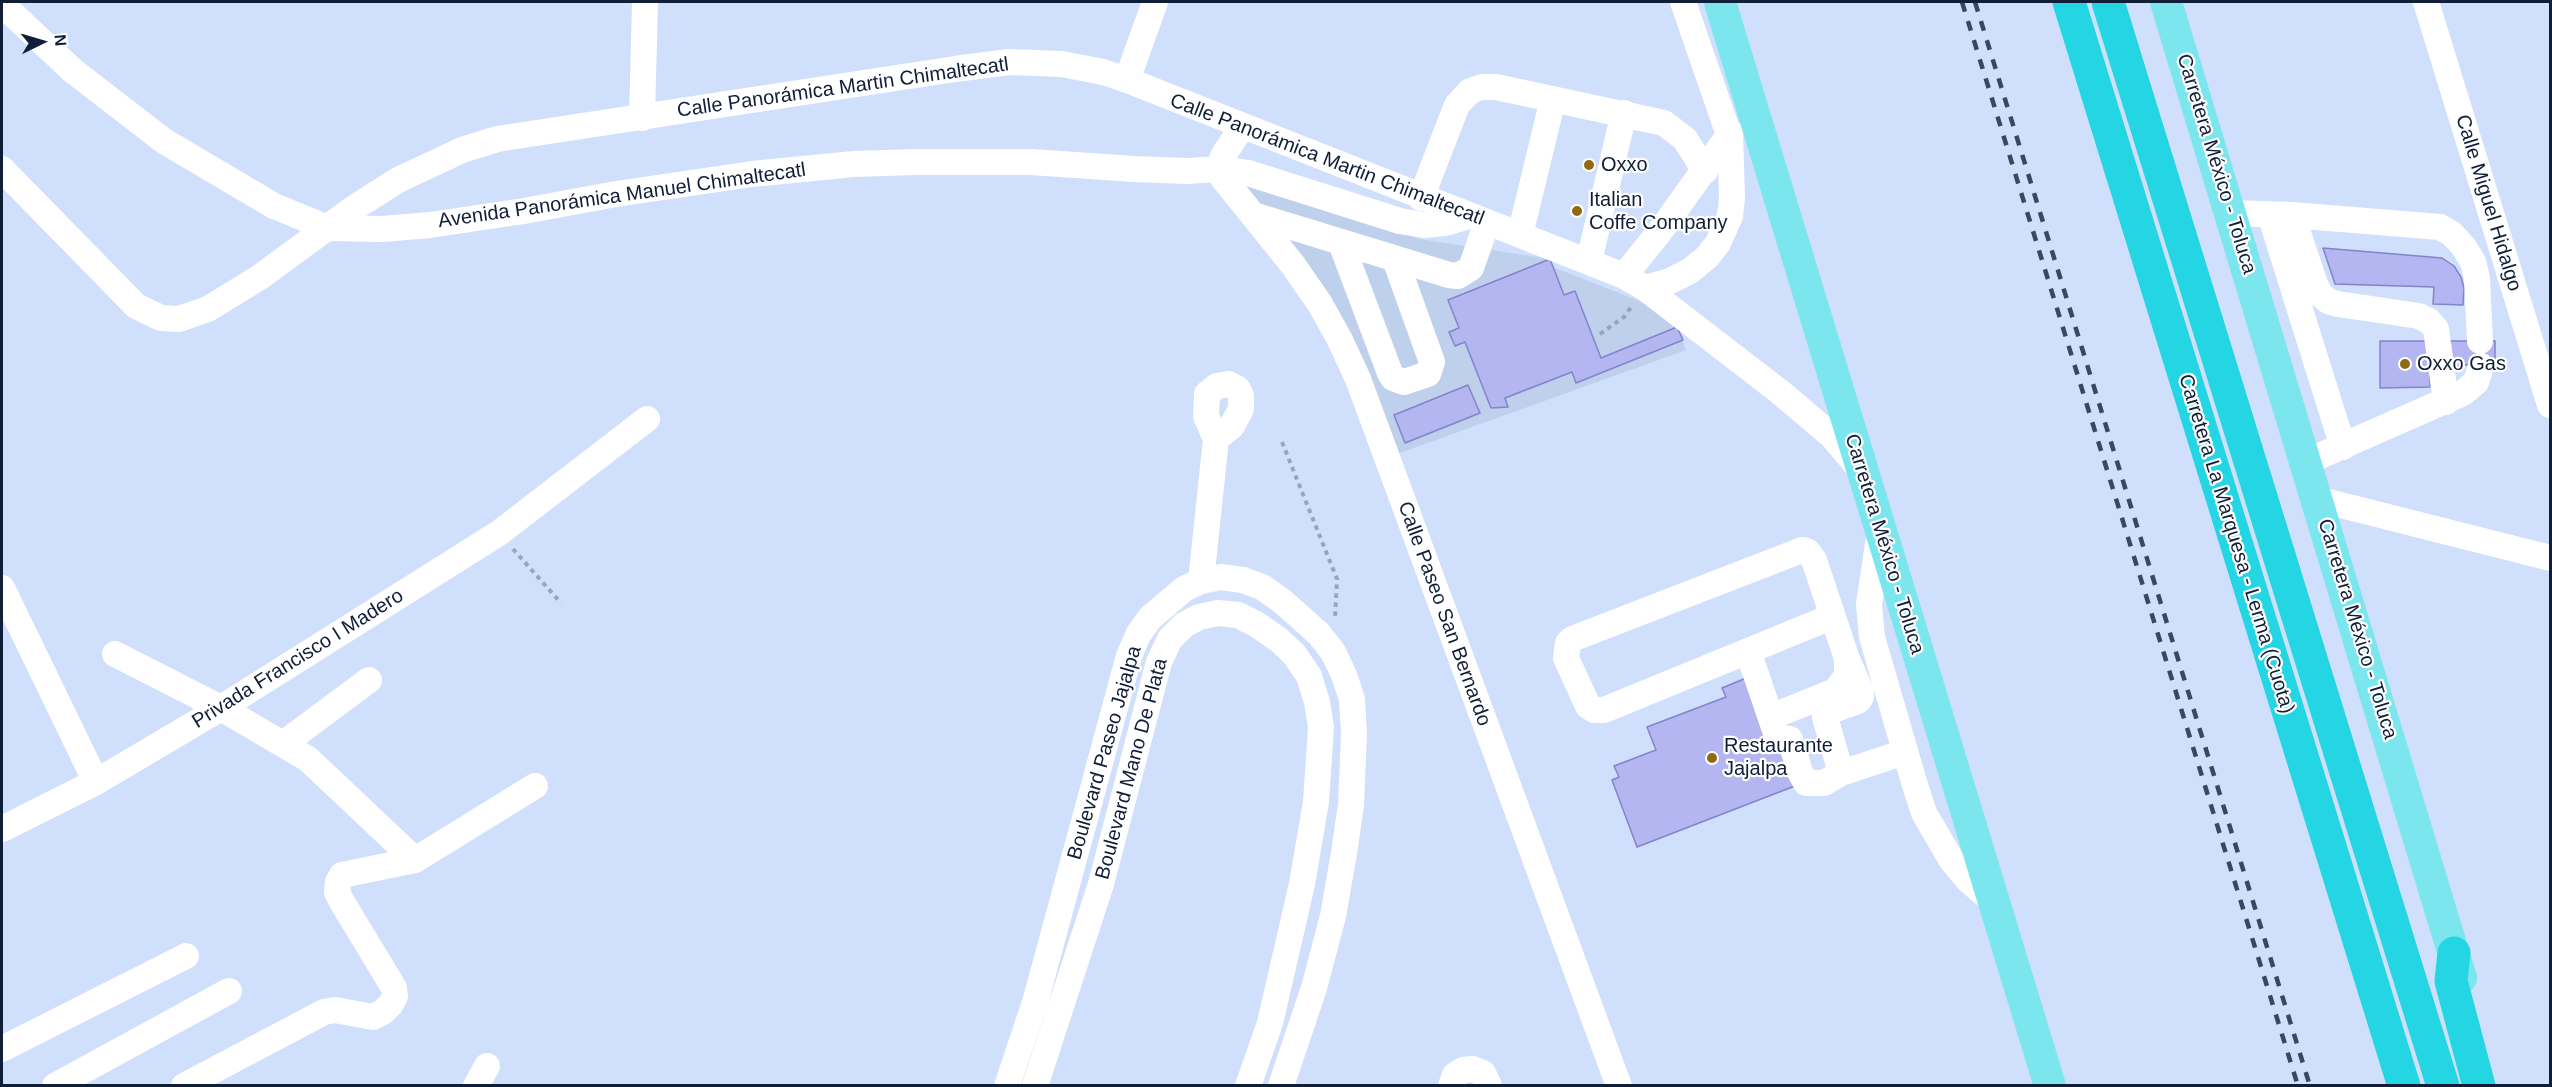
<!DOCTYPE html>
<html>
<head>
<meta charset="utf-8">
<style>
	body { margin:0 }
	#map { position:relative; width:2552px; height:1087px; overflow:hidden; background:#d0dffb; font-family:Helvetica,sans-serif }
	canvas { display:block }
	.frame { position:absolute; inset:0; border:3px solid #111e37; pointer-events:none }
	.north { position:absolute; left:12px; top:12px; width:60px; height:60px; -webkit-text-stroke:4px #fff; paint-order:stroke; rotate:85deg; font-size:16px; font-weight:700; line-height:24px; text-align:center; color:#111e37 }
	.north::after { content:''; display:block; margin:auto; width:21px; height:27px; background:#111e37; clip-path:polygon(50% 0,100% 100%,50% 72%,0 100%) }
</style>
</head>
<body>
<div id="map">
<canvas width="2552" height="1087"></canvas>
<div class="frame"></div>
<div class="north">N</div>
</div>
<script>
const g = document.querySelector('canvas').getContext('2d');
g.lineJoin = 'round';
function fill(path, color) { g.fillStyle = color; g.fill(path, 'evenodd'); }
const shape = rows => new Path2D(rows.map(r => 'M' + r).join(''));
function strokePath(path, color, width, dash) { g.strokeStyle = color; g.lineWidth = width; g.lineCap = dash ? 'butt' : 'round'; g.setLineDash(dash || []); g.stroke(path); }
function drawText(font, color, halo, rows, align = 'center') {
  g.font = font + ' Helvetica,sans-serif'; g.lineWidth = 4.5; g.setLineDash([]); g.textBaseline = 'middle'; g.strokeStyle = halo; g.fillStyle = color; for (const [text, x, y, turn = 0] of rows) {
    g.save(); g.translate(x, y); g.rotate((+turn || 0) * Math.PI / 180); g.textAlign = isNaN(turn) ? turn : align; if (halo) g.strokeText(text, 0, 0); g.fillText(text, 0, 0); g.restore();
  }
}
const built = shape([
	[1231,175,1333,206,1419,239,1550,259,1553,267,1642,302,1677,327,1686,350,1397,454]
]);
const building = shape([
	[2323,248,2442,258,2454,266,2461,277,2464,288,2463,305,2433,304,2434,287,2335,284,2323,248],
	[1550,259,1564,295,1575,291,1601,358,1677,327,1683,340,1576,383,1572,372,1505,398,1508,407,1491,408,1465,342,1455,346,1449,332,1459,328,1448,300,1550,259],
	[2380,341,2430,341,2430,387,2380,388,2380,341],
	[2449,341,2495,341,2495,365,2450,365,2449,341],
	[1468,385,1480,413,1405,443,1394,415,1468,385],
	[1751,676,1800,784,1637,847,1612,780,1619,777,1614,766,1656,750,1647,727,1726,697,1722,688,1751,676]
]);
const path = shape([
	[1600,334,1624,317,1632,306],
	[1282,442,1337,579,1335,618],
	[513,549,561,603]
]);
const minor = shape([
	[2426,2,2550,405],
	[2,4,72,70,164,141,274,206,328,228,382,229,430,225,524,211,616,194,752,174,854,164,916,162,1031,162,1134,169,1187,171,1219,169,1248,173,1400,221,1424,225,1445,223,1469,216],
	[1127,80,1155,2],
	[642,118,645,2],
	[1242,127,1223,156,1219,169,1223,178,1293,265,1320,304,1340,340,1358,379,1619,1086],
	[2,169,136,306,161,318,179,319,208,309,260,277,354,208,398,180,462,150,497,139,955,69,1009,62,1062,64,1103,72,1127,80,1624,276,1645,288,1780,392,1832,436,1860,469],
	[1421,198,1457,105,1470,91,1482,87,1496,87,1664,123,1685,139,1705,171],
	[2231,213,2292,215,2440,227,2452,234,2464,247,2473,262,2477,278,2480,341],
	[2270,214,2343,447],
	[1253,215,1449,275,1458,276,1471,268,1487,222],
	[2292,215,2315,284,2320,294,2328,301,2338,304,2419,316,2429,321,2436,329,2446,402],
	[1520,235,1553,99],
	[1341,243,1390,373,1393,378,1404,382,1428,374,1432,362,1395,259],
	[1589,261,1624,113],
	[1624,276,1661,230,1729,135,1683,2],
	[1645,288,1670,281,1690,271,1707,257,1718,243,1730,216,1732,198,1730,132],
	[2306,462,2463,393,2476,382,2481,366],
	[2317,499,2550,558],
	[1880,531,1869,604,1872,637,1914,782,1924,813,1952,861,1968,880,1994,902],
	[1201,581,1216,439,1206,416,1207,394,1217,386,1229,384,1238,389,1241,396,1241,409,1232,426,1216,439],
	[2,588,96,782],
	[1748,651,1778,739,1790,739,1800,772,1806,783,1824,783,1841,773,1905,752],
	[115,654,221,708,308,759,415,860],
	[1771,717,1835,691,1847,676,1847,659,1814,560,1807,551,1802,550,1572,639,1568,643,1566,658,1588,706,1594,710,1604,710,1831,617],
	[283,744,369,680],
	[1841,773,1825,717,1833,710,1858,701,1861,697,1861,691,1847,659],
	[2,829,96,782,221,708,499,533,647,419],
	[2,1049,186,956],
	[55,1086,229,991],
	[184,1086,324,1012,335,1010,373,1017,383,1012,391,1004,395,996,394,988,342,902,337,892,338,882,342,875,415,860,535,786],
	[476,1086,487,1066],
	[1007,1086,1036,999,1129,656,1138,635,1150,618,1184,589,1201,581,1221,577,1243,580,1262,587,1282,601,1319,634,1333,652,1344,675,1352,699,1354,734,1351,805,1344,853,1333,916,1314,988,1281,1086],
	[1035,1086,1101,884,1159,662,1170,639,1184,625,1199,617,1218,613,1238,615,1256,624,1279,640,1294,654,1309,676,1317,702,1321,727,1316,802,1302,884,1270,1023,1248,1086],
	[1451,1086,1455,1075,1463,1070,1473,1069,1483,1073,1489,1086]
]);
const major = shape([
	[1720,2,2050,1086],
	[2166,2,2461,978]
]);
const highway = shape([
	[2069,2,2404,1086],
	[2108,2,2443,1086],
	[2454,953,2451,981,2479,1086]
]);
const rail = shape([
	[1962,2,2298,1086],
	[1975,2,2310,1086]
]);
const markers = [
	[1589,165,6,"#8f6a0f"],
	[1577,211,6,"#8f6a0f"],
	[2405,364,6,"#8f6a0f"],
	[1712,758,6,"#8f6a0f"]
];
const streetNames = [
	["Calle Panorámica Martin Chimaltecatl",843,88,-8],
	["Calle Panorámica Martin Chimaltecatl",1327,160,21],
	["Carretera México - Toluca",2216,164,73],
	["Avenida Panorámica Manuel Chimaltecatl",622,196,-8],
	["Calle Miguel Hidalgo",2488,203,73],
	["Carretera México - Toluca",1884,544,73],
	["Carretera La Marquesa - Lerma (Cuota)",2236,544,73],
	["Calle Paseo San Bernardo",1444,614,70],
	["Carretera México - Toluca",2357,629,73],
	["Privada Francisco I Madero",298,659,-32],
	["Boulevard Paseo Jajalpa",1105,753,-74],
	["Boulevard Mano De Plata",1132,769,-75]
];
const poiNames = [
	["Oxxo",1601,165],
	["Italian",1589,200],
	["Coffe Company",1589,223],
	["Oxxo Gas",2417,364],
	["Restaurante",1724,746],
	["Jajalpa",1724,769]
];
fill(built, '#bfd0ed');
fill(building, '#b4b6f2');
strokePath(building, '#8383c9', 1.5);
strokePath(path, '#96a5c0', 4, [4.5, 4.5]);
strokePath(minor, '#fff', 26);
strokePath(major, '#7ce6ef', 32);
strokePath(highway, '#24d6e4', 33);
strokePath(rail, '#394760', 4.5, [10, 10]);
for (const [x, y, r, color] of markers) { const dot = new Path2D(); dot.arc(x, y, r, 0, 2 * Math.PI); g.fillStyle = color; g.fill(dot); strokePath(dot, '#fff', 2); }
drawText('20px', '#111e37', '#fff', streetNames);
drawText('20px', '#111e37', '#fff', poiNames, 'left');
</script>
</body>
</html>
